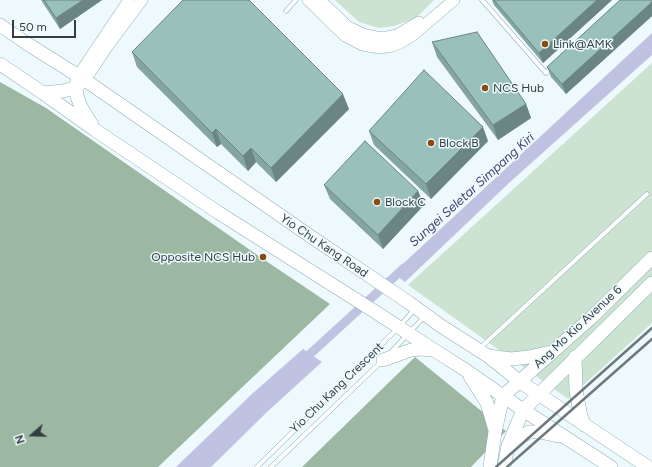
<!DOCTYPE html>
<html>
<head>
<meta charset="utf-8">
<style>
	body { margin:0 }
	#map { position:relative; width:652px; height:467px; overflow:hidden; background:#edf9fc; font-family:Figtree,sans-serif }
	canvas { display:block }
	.north { position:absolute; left:12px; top:415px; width:40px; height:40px; -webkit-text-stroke:3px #edf9fc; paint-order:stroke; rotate:250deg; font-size:11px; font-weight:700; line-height:16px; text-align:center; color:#323e42 }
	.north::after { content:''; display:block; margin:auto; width:14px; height:18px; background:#323e42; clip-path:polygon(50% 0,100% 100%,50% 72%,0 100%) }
	.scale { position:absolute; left:12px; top:20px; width:64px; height:18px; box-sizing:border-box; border:2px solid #323e42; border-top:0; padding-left:5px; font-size:12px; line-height:14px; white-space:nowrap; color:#323e42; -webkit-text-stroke:3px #edf9fc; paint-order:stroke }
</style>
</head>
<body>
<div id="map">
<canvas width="652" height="467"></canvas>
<div class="north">N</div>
<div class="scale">50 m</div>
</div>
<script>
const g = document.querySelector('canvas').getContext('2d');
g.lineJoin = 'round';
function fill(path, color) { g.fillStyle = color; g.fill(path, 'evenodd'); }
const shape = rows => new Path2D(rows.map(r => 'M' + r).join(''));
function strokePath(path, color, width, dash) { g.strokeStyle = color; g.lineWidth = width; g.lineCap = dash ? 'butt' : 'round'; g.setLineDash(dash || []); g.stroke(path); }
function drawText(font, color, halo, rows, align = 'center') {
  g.font = font + ' Figtree,sans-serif'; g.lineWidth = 3; g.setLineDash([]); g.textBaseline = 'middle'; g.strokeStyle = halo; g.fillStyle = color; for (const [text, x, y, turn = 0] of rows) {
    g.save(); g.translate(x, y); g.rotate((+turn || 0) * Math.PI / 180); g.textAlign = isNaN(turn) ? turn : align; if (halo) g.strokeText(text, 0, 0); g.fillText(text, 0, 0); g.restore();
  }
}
const green = shape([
	[335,0,434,0,416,18,394,26,379,28,359,22],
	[652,63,652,323,568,399,408,285]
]);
const forest = shape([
	[0,82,46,108,263,259,330,304,158,467,0,467],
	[415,357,506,431,471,467,302,467]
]);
const water = shape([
	[652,33,652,55,509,183,405,282,393,273],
	[303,349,322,362,267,412,211,467,176,467,253,393]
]);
const canal = shape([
	[310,354,404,268]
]);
const lane = shape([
	[482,0,546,73,552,67],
	[286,11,296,0],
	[480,348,647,194],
	[390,353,425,316],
	[257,467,399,327,414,310],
	[271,467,382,361]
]);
const secondary = shape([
	[308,0,345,36,362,45,380,48,392,46,400,43,413,35,454,0],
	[320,0,348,27,366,35,382,38,397,35,419,22],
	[78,76,129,0],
	[85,80,107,47,142,0]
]);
const primary = shape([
	[0,25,26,43,85,80,310,236,408,302,441,326,488,356,519,381,648,467],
	[0,64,43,93,95,130,219,213,377,313,434,350,467,371,523,410,611,467],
	[78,76,76,87,77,96,81,107,92,125],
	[43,93,63,91,74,88,82,82],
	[488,356,511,359,529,357,551,352],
	[575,357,576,390,580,412,584,425],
	[383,360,411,350,420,349,434,350],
	[470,376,487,403,495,430],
	[503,396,592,317,652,258],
	[508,446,529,432,540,432,558,436],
	[490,467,495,432,503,396],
	[504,467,508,446,523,410,652,283]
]);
const rail = shape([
	[496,467,652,328],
	[507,467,652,339]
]);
const wall = shape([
	[41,0,102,0,60,29],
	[492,0,612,0,543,63,494,5],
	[652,0,652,16,566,94,551,77,547,67],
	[432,42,526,104,531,118,498,140,437,57],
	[132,52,349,109,276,182,256,162,248,171,221,144,217,147,137,67],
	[369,131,488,141,431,199,374,145],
	[324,185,418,191,424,205,383,249,330,199]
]);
const shadedWall = shape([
	[83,0,102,0,60,29,56,18],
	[597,0,612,0,543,63,539,53],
	[652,2,652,16,566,94,562,84],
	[343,94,349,109,276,182,271,168],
	[526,104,531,118,498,140,493,125],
	[483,127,488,141,431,199,426,184],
	[216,129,221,144,217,147,212,133],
	[251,148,256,162,248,171,243,156],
	[418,191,424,205,383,249,378,235]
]);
const building = shape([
	[44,0,83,0,56,18,44,0],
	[183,0,249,0,343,94,271,168,251,148,243,156,216,129,212,133,132,52,183,0],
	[494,0,597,0,539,53,494,0],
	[620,0,652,0,652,2,562,84,547,67,620,0],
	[477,32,526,104,493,125,432,42,477,32],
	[424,70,483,127,426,184,369,131,424,70],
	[365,141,418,191,378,235,324,185,365,141]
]);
const markers = [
	[545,44,4,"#8a4b11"],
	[485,88,4,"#8a4b11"],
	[431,143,4,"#8a4b11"],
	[377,202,4,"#8a4b11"],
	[263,257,4,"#8a4b11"]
];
const poiNames = [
	["Link@AMK",553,44],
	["NCS Hub",493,88],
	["Block B",439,143],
	["Block C",385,202],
	["Opposite NCS Hub",255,257,"right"]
];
const streetNames = [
	["Yio Chu Kang Road",324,246,34],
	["Ang Mo Kio Avenue 6",578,327,-43],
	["Yio Chu Kang Crescent",337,388,-44]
];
const waterNames = [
	["Sungei Seletar Simpang Kiri",472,190,-42]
];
fill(green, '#cbe3d0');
fill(forest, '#9cb7a2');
fill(water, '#bfc3e1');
strokePath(canal, '#bfc3e1', 9);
strokePath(lane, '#90aeb6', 5);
strokePath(secondary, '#90aeb6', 12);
strokePath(primary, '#90aeb6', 14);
strokePath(lane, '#fff', 4);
strokePath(secondary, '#fff', 11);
strokePath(primary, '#fff', 13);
strokePath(rail, '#6d797d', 2.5);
fill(wall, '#84a5a0');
fill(shadedWall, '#6b8682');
fill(building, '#99c0ba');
strokePath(building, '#6b8682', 1);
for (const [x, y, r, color] of markers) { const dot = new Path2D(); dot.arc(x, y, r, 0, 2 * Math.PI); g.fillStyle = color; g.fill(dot); strokePath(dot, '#edf9fc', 1.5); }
drawText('12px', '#323e42', '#edf9fc', poiNames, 'left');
drawText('12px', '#323e42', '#edf9fc', streetNames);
drawText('italic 13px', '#434671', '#edf9fc', waterNames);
</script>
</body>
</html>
